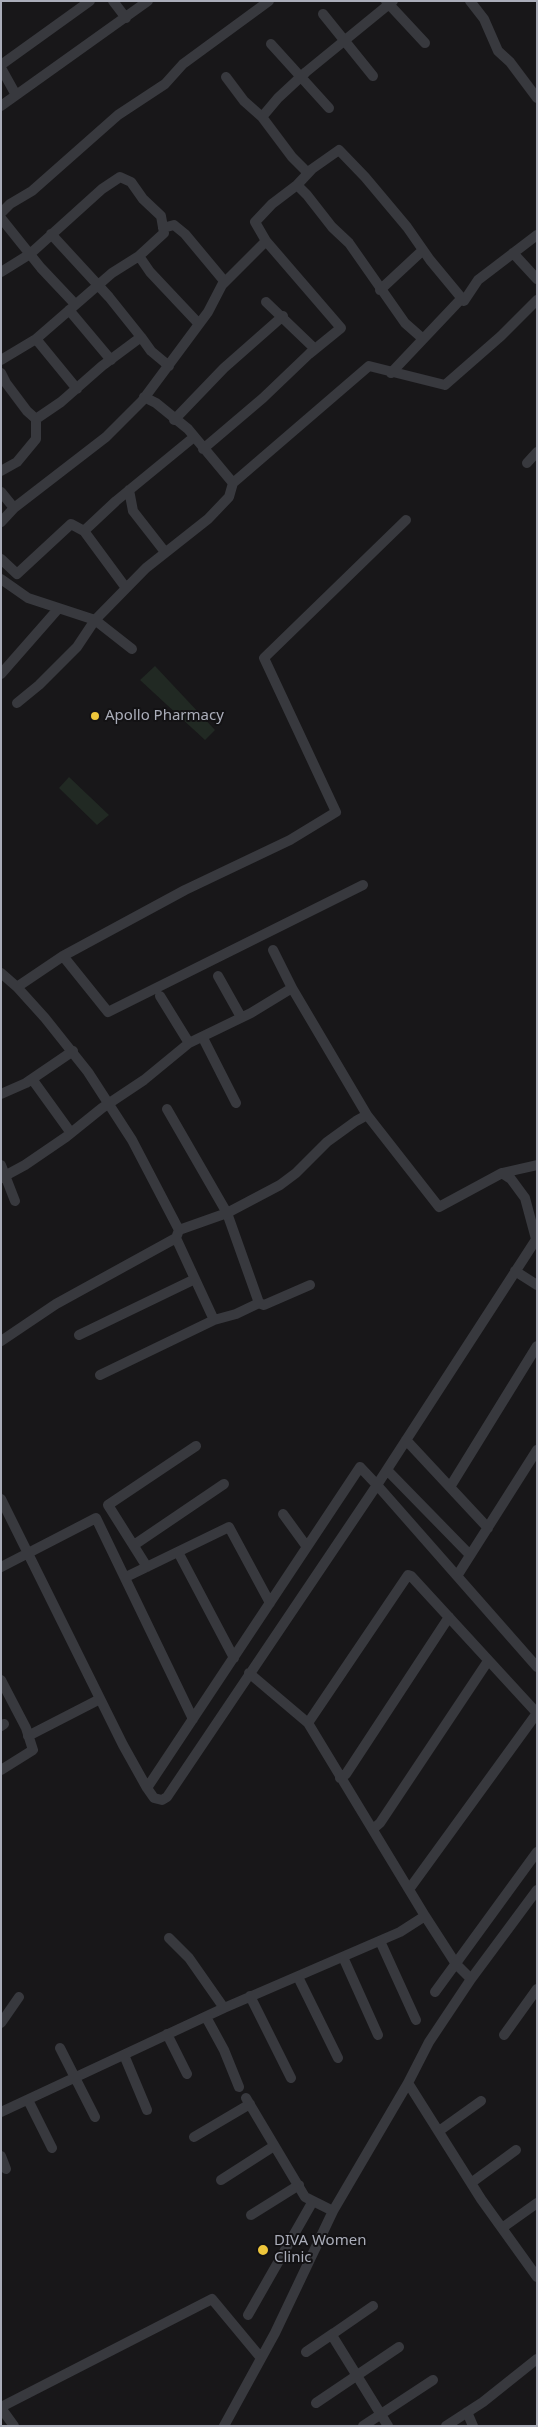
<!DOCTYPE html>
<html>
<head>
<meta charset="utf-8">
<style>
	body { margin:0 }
	#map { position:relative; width:538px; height:2427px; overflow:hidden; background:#181719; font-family:"Noto Sans",sans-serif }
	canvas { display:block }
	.frame { position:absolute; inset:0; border:2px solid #aaadb9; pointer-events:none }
</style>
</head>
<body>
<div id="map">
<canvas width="538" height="2427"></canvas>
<div class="frame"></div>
</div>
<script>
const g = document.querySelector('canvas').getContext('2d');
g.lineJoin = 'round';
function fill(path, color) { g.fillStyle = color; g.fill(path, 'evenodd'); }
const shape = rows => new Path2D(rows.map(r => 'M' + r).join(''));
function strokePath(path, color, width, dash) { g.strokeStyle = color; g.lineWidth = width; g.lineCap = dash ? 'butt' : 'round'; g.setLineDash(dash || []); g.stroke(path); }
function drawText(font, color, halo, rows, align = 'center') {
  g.font = font + ' "Noto Sans",sans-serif'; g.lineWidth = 4; g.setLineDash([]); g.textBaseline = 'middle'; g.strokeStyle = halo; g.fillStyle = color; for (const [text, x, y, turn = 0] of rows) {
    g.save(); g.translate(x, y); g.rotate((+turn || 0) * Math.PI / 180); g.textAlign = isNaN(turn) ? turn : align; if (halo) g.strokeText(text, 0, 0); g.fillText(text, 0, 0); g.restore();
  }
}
const green = shape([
	[155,666,215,730,205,740,140,680],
	[69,777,109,815,97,825,59,788]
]);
const minor = shape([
	[113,1,126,18],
	[386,1,425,43],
	[470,1,484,19,498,51,510,62,537,98],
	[323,14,373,76],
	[271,44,329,108],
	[1,65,90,1],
	[1,68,16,95],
	[226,77,244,101,262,117,292,157,308,173],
	[1,106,148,1],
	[262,117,278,98,306,72,393,1],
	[297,185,307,195,332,227,349,243,405,323,422,338],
	[1,213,10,204,32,191,118,115,165,84,183,64,269,1],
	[1,218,41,268,75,304],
	[163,228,174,225,185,234,225,282],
	[513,253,537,279],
	[139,256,150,272,199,324],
	[1,272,30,254,102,189,120,177,131,182,143,199,161,216,164,233,139,256,112,273,36,339,1,360],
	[380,290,423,250],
	[266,302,315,349],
	[69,310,111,360],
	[141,337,151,351,169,366],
	[36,339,77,389],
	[1,373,6,383,27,411,36,419,61,402,102,366,141,337,109,297,51,234],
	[391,373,461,299],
	[174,420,224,368,283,316],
	[203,449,263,398,309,354,341,328,266,241],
	[527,463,537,452],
	[1,471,17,462,36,439,36,419],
	[233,483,369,366,445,385,501,336,537,300],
	[129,490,133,511,165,552],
	[1,492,14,508],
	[1,522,14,508,106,437,142,401,208,312,222,285,266,241,255,222,272,204,297,185,312,169,339,150,365,177,407,227,430,260,464,301,478,280,537,235],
	[84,531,116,501,194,437],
	[1,559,17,574,71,524,84,531,126,588],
	[1,579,28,598,95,620,132,649],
	[1,674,58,609],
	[17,703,39,685,77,647,95,620,146,568,208,519,229,497,233,483,188,429,156,403,144,397],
	[273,950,292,988],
	[63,956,108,1012,363,885],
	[1,973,17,987,45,1018,88,1072,132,1140,179,1230,176,1238,56,1304,1,1341],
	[218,976,241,1017],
	[17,987,63,956,185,890,290,840,336,812,264,658,406,520],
	[160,996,189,1043],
	[203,1038,236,1103],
	[32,1079,71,1133],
	[1,1094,26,1083,73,1051],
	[167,1109,227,1213,179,1230],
	[1,1165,15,1201],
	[502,1173,511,1179,525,1198,536,1239],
	[1,1178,25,1165,66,1137,102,1108,144,1080,189,1043,251,1013,292,988,367,1115,439,1207,502,1173,537,1165],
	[176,1238,214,1320],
	[537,1238,377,1485,167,1797,162,1800,154,1798,147,1788,360,1467,377,1485,537,1667],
	[515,1271,537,1285],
	[310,1285,264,1305,259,1303,227,1213,280,1185,296,1173,327,1142,356,1121,367,1115],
	[79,1335,195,1279],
	[100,1375,214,1320,236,1314,259,1303],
	[406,1440,488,1528],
	[387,1470,470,1555],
	[450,1487,537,1346],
	[1,1499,123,1745,147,1788],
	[283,1514,307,1547],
	[134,1545,224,1484],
	[178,1552,234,1658],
	[1,1567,96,1518,193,1719],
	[147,1567,108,1505,196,1446],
	[457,1576,537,1450],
	[126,1577,229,1527,270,1603],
	[249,1673,308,1723,425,1916,456,1964,471,1979],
	[1,1680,26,1728,33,1750,1,1770],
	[308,1723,408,1575,411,1576,537,1713,410,1888],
	[1,1726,4,1724],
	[28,1736,100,1699],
	[340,1778,346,1774,449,1617],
	[373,1829,380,1823,488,1661],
	[169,1938,189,1958,224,2008],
	[380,1941,416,2020],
	[343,1957,378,2035],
	[298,1977,338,2058],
	[435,1992,537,1852],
	[250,1996,291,2078],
	[206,2017,224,2050,239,2087],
	[1,2023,19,1997],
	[167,2034,187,2074],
	[504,2035,537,1989],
	[60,2048,95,2117],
	[124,2055,147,2110],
	[408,2083,481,2199,537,2277],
	[246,2098,305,2197,333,2211],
	[28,2100,52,2148],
	[1,2112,224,2008,400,1932,425,1916],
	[439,2131,481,2101],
	[194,2137,250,2104],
	[1,2156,6,2169],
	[221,2180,274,2146],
	[471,2183,516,2150],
	[251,2215,299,2185],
	[502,2228,537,2203],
	[373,2306,334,2333,333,2337,388,2426],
	[248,2315,313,2201],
	[306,2352,334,2333],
	[316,2403,399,2347],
	[1,2407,212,2299,261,2358],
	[1,2408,14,2426],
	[467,2412,473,2426],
	[224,2426,275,2333,333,2211,408,2083,429,2042,471,1979,537,1890],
	[363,2426,433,2380],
	[446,2426,483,2402,537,2359]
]);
const markers = [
	[95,716,5,"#eec63b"],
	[263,2250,6,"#eec63b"]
];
const poiNames = [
	["Apollo Pharmacy",105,716],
	["DIVA Women",274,2241],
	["Clinic",274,2258]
];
fill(green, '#212923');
strokePath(minor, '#38393e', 10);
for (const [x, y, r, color] of markers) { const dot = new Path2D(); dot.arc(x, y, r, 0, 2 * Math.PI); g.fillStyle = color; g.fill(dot); strokePath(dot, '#131214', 2); }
drawText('15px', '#aaadb9', '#131214', poiNames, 'left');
</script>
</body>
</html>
